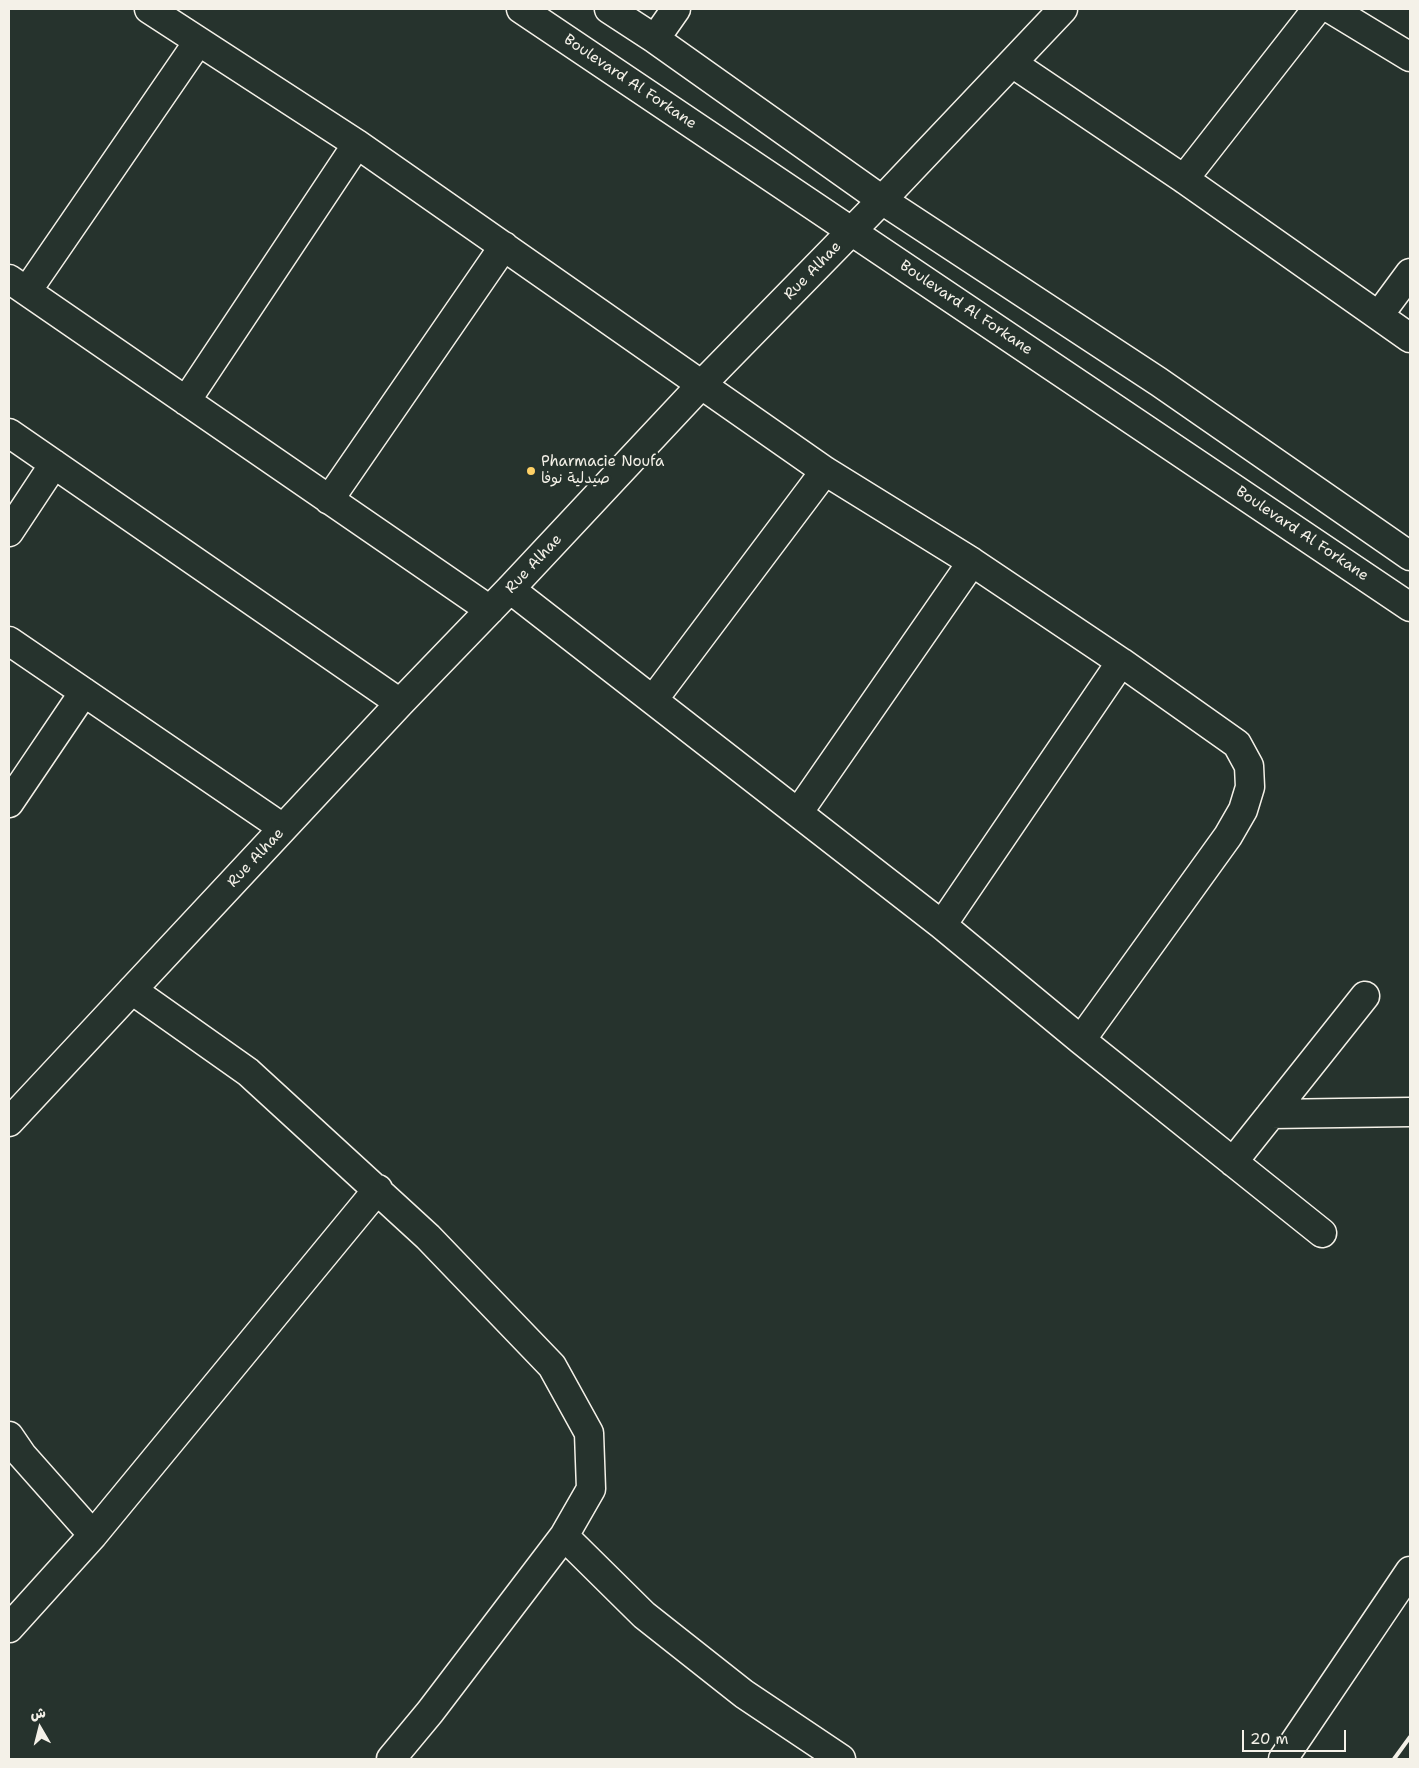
<!DOCTYPE html>
<html>
<head>
<meta charset="utf-8">
<style>
	body { margin:0 }
	#map { position:relative; width:1419px; height:1768px; overflow:hidden; background:#26332d; font-family:"Shantell Sans","Playpen Sans Arabic",sans-serif }
	canvas { display:block }
	.frame { position:absolute; inset:0; border:10px solid #f4f1e8; pointer-events:none }
	.north { position:absolute; left:15px; top:1703px; width:50px; height:50px; -webkit-text-stroke:4px #26332d; paint-order:stroke; rotate:352deg; font-size:14px; font-weight:700; line-height:20px; text-align:center; color:#f4f1e8 }
	.north::after { content:''; display:block; margin:auto; width:18px; height:22px; background:#f4f1e8; clip-path:polygon(50% 0,100% 100%,50% 72%,0 100%) }
	.scale { position:absolute; left:1242px; top:1730px; width:104px; height:22px; box-sizing:border-box; border:2px solid #f4f1e8; border-top:0; padding-left:6px; font-size:15px; line-height:18px; white-space:nowrap; color:#f4f1e8; -webkit-text-stroke:4px #26332d; paint-order:stroke }
</style>
</head>
<body>
<div id="map">
<canvas width="1419" height="1768"></canvas>
<div class="frame"></div>
<div class="north">ش</div>
<div class="scale">20 m</div>
</div>
<script>
const g = document.querySelector('canvas').getContext('2d');
g.lineJoin = 'round';
const shape = rows => new Path2D(rows.map(r => 'M' + r).join(''));
function strokePath(path, color, width, dash) { g.strokeStyle = color; g.lineWidth = width; g.lineCap = dash ? 'butt' : 'round'; g.setLineDash(dash || []); g.stroke(path); }
function drawText(font, color, halo, rows, align = 'center') {
  g.font = font + ' "Shantell Sans","Playpen Sans Arabic",sans-serif'; g.lineWidth = 5; g.setLineDash([]); g.textBaseline = 'middle'; g.strokeStyle = halo; g.fillStyle = color; for (const [text, x, y, turn = 0] of rows) {
    g.save(); g.translate(x, y); g.rotate((+turn || 0) * Math.PI / 180); g.textAlign = isNaN(turn) ? turn : align; if (halo) g.strokeText(text, 0, 0); g.fillText(text, 0, 0); g.restore();
  }
}
const minor = shape([
	[149,9,357,144,825,471,972,562,1121,662,1237,744,1249,766,1250,787,1243,810,1228,836,1081,1040],
	[521,9,1410,607],
	[609,9,655,39,882,200,1159,382,1410,556],
	[1331,9,1410,57],
	[655,39,676,9],
	[1012,63,1184,179,1410,338],
	[1184,179,1317,9],
	[9,279,490,610],
	[27,291,198,42],
	[1379,315,1410,273],
	[186,401,357,144],
	[9,433,400,703],
	[329,500,504,246],
	[9,532,54,464],
	[510,589,942,925,1081,1040,1322,1233],
	[9,641,283,828],
	[653,700,825,471],
	[9,803,84,692],
	[798,813,972,562],
	[942,925,1121,662],
	[132,990,248,1072,428,1237,552,1366,589,1433,591,1489,564,1536,430,1712,391,1759],
	[1271,1114,1410,1112],
	[9,1122,400,703,510,589,702,384,882,200,1063,9],
	[1233,1162,1365,996],
	[9,1436,22,1455,93,1535],
	[564,1536,644,1615,744,1694,841,1759],
	[9,1628,93,1535,378,1189],
	[1283,1759,1410,1571]
]);
const rail = shape([
	[1394,1759,1410,1737]
]);
const markers = [
	[531,471,5,"#ffd166"]
];
const streetNames = [
	["Boulevard Al Forkane",630,82,34],
	["Rue Alhae",813,271,-46],
	["Boulevard Al Forkane",966,308,34],
	["Boulevard Al Forkane",1302,534,34],
	["Rue Alhae",534,564,-47],
	["Rue Alhae",256,858,-47]
];
const poiNames = [
	["Pharmacie Noufa",541,462],
	["صيدلية نوفا",541,479]
];
strokePath(minor, '#f4f1e8', 31);
strokePath(minor, '#26332d', 28);
strokePath(rail, '#f4f1e8', 4);
for (const [x, y, r, color] of markers) { const dot = new Path2D(); dot.arc(x, y, r, 0, 2 * Math.PI); g.fillStyle = color; g.fill(dot); strokePath(dot, '#26332d', 2); }
drawText('15px', '#f4f1e8', '#26332d', streetNames);
drawText('15px', '#f4f1e8', '#26332d', poiNames, 'left');
</script>
</body>
</html>
